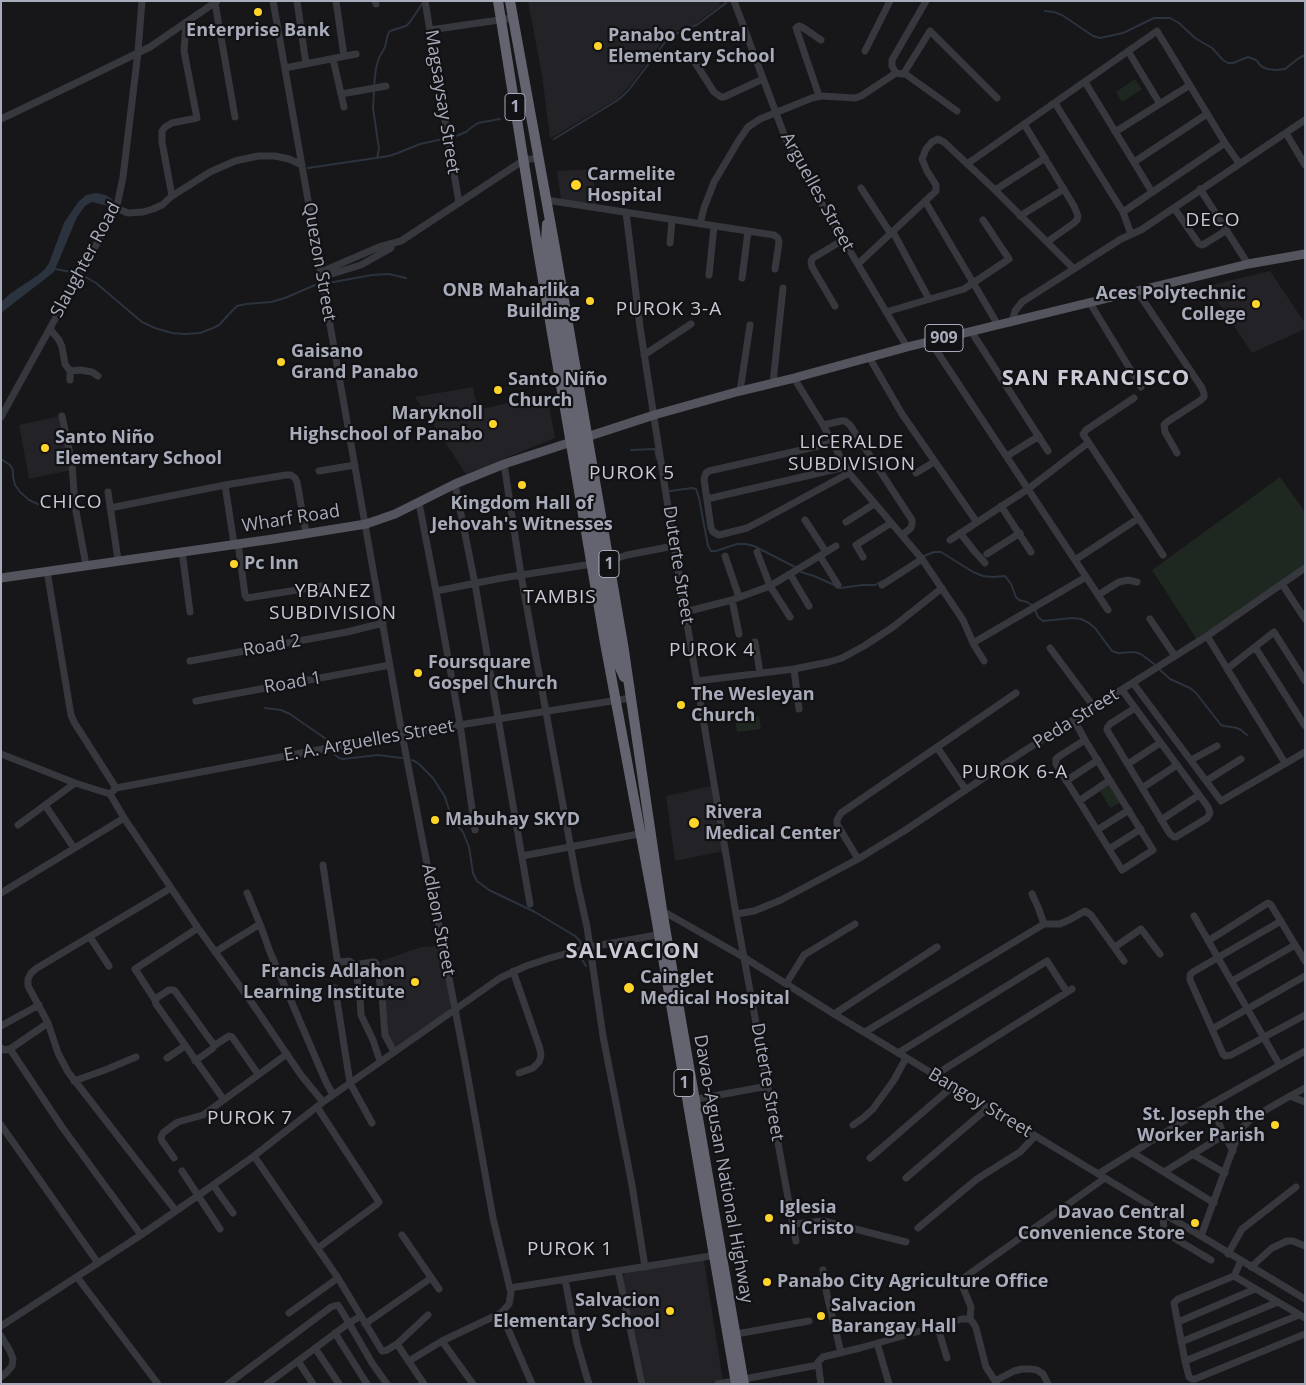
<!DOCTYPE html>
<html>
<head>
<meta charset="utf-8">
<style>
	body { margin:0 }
	#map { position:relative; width:1306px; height:1385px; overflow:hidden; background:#171619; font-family:"Open Sans",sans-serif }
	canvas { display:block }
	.frame { position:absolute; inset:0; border:2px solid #a7abba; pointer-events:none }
</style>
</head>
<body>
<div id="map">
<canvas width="1306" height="1385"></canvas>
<div class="frame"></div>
</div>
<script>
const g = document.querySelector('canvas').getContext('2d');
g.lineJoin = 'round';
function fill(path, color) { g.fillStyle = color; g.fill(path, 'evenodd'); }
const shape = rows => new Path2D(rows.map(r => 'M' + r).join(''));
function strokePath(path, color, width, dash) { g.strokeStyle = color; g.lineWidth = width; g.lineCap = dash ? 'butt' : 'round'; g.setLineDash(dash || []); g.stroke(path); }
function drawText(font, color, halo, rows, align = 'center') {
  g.font = font + ' "Open Sans",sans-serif'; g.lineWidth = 4.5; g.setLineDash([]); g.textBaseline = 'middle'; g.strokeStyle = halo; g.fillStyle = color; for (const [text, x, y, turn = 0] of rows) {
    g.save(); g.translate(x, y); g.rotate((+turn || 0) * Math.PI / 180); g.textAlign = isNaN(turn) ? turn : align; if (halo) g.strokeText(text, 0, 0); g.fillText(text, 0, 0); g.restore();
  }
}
const built = shape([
	[528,1,718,1,721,5,695,24,668,34,631,84,617,99,553,137,550,138,542,76],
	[592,169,597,205,561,199,557,171],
	[1270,271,1305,323,1305,329,1252,353,1207,286],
	[473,387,478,410,547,394,555,438,466,474,415,397],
	[60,416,71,470,29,479,19,425],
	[711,786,724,851,675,861,666,796],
	[437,946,441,950,451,1004,450,1010,394,1050,387,1040,388,1026,381,961,421,947],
	[704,1260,723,1381,706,1384,646,1384,622,1277,628,1271]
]);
const green = shape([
	[1135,79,1142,89,1122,102,1116,92],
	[1280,477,1305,512,1305,566,1197,640,1152,570],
	[759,716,761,729,737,732,735,720],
	[1109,785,1120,803,1110,808,1100,791]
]);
const water = shape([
	[96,193,106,195,112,199,113,202,111,205,108,206,92,202,85,206,77,217,54,272,1,313,1,302,11,293,38,275,45,269,49,263,64,223,78,202,86,195]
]);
const stream = shape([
	[1045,11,1054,12,1062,15,1093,36,1100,38,1123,33,1154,18,1170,18,1179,23,1195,38,1212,48,1223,60,1228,63,1233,63,1248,57,1256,60,1261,66,1267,69,1277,70,1285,69,1299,58,1305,55],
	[374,86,376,68,379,58,385,47,388,34,390,31,406,26,410,22,422,4],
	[374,91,373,108,379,149,377,158],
	[454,137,466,132,472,127,478,123,500,119],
	[554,139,618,100,628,91,669,37,698,24,726,3],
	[308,168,389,156,398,153,420,144,443,139],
	[55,269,77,273],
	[84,276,96,283,142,322,155,328,172,333,185,334,200,333,213,328,219,325,232,311,237,306,246,304,271,302,285,298,315,285],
	[328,283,372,275,389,274,406,278],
	[631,450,655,449,657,459],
	[1,459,10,465,13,470,13,477,15,485,20,492,29,500,49,509],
	[670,491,692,488,696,489,699,498,708,546,711,551,716,551,737,544,746,544,754,546,795,567],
	[924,556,934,552,941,552,973,572,983,576,993,577,1005,576,1011,584,1016,597,1019,600,1027,602,1033,606],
	[801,572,814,576,841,588,862,585,875,585,882,581],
	[1035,610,1038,617,1043,621,1072,618,1081,619,1089,623,1095,628,1112,651,1118,653,1134,652,1141,654,1154,664],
	[1159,669,1170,679,1190,688,1196,693,1221,725,1225,726,1237,728,1241,730,1247,735],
	[265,708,281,710,290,714,326,739,329,744],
	[334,754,339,758,343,759,378,755,402,758],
	[412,760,418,763,433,778,445,797,452,819,463,832,469,847,473,873,477,881,489,890,535,912,575,936,580,941,581,946],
	[582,953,581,958,586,966]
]);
const minor = shape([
	[273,1,402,734,465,1061,493,1218,511,1293,509,1304,501,1313,442,1341,409,1361],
	[297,1,306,64],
	[336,1,344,56],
	[375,1,376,4],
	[425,1,459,203],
	[734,1,785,137,797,162,907,347],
	[215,3,235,117],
	[430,30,513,18],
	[865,51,890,1],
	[1128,51,1160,104],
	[333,59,344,107],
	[694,61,714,92,721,97,724,97,763,79],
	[285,68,356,54],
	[896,73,892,66,892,60,926,1],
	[904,73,957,111],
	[1085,82,1152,192],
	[341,94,386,86],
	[819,96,796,28,799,26,802,27,821,40],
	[1055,103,1123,212,1131,234],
	[1,119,72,85,150,47,217,1],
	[1024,124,1074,206,1078,216,1077,220,1074,223,1047,242],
	[1115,132,1190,85],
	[1286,133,1305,165],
	[1134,162,1207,114],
	[967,164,1157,31,1225,143,1239,163],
	[861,188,891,234],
	[1200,189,1248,264],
	[995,190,1045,158],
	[172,196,162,142,162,131,165,127,172,123,197,118,184,51,186,22],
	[546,200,774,235,778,238,779,242,775,269],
	[925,201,998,325],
	[116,208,128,213,143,212,153,209,162,205,172,196,210,172,235,161,258,156,275,156,289,159,302,165],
	[1174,208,1199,244,1202,245,1206,243,1227,230],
	[626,212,640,327,674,546,736,914,796,1241],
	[1123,212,1225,143],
	[1020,216,1064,189],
	[700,224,704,208,714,182,739,140,748,127,760,119,812,98,822,96,855,98,861,96,896,73,902,74,904,73,930,31,997,98],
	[893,232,929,299],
	[670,243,672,220],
	[858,264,936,191,936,185,927,171,922,159,926,149,932,142,938,139,944,142,995,190,1073,268],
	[321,272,379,247,401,241,524,160,539,158],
	[709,275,714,226],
	[322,277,361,265,391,248],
	[742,278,748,231],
	[1137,291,1202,388,1204,394,1204,397,1201,400,1167,422,1164,425,1165,432,1177,453],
	[1090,303,1141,387],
	[835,306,812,267,811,261,813,258,843,240],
	[886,312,964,289,1009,259,983,220],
	[1012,322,1015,311,1022,302,1121,239,1141,230,1305,120],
	[50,329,59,340,62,347,65,364,70,371,70,380],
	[971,331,1048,451],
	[930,341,1108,610],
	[644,355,691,324],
	[869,357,902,414,976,521],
	[70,371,80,370,92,372,98,376],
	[794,378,823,425,849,473,922,559,963,620,974,645,984,661],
	[773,383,783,288],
	[740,391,750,325],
	[1134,398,1086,430,1083,434,1163,555],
	[62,416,72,464,75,506,86,565],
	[1,417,102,234,113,215,118,201,123,177,138,52,142,1],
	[823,425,841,421,845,421,850,425,912,520,912,524,911,528,902,535],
	[832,443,709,471,706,473,704,479,711,528,713,532,719,535,747,528,768,517,849,473],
	[1007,456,1039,436],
	[504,464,521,575,577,882,587,927,603,1036,632,1185,645,1267],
	[319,471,355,465],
	[916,473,934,462],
	[455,484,475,584,530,904],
	[225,485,234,544],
	[108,492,118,560],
	[707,499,845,467],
	[419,503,436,591,460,724,475,830],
	[1001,506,1031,552],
	[110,508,225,485,286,475,291,475,295,478,297,482,306,533],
	[805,520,826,552],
	[846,522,874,504],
	[960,533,975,552,985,563],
	[950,540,1028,489,1088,443],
	[238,543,245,595,247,598,322,586],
	[182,551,190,612],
	[757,552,770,586,790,617],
	[987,554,1020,533],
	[725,556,739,597],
	[820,556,838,585],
	[863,557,856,545,891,523],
	[1075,560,1139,518],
	[609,561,627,555,674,546],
	[47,571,71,715,74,722,116,788],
	[790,574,809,606],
	[1282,584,1305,619],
	[882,585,922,559],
	[436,591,502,578,592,564],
	[1098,595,1119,582,1128,580,1137,582],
	[732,600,739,634],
	[685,612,732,600,770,586,836,546],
	[1150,619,1175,656],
	[1207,636,1285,763],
	[755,642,760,673],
	[973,643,1086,577],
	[1255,647,1305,726],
	[1050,648,1094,707],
	[190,661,347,632,383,623],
	[794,669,799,709],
	[1227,669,1274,632,1305,681],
	[697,681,794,669,829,662,842,658,864,646,893,627,942,588],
	[1133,683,1221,801,1305,752],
	[1122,690,1208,807,1210,813,1207,818,1176,837,1174,837,1170,834,1107,730,1107,728,1110,724,1135,708],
	[196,701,390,665],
	[1074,720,1085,740,1153,850,1122,870,1056,764,1056,759,1058,757,1085,740],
	[937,747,966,790],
	[1,754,75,783,110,794,124,818,198,928,252,1003,301,1075,323,1102],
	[1191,760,1217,746],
	[1128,764,1160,743],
	[1066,781,1098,760],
	[1206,781,1241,759],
	[1142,788,1177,765],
	[110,794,116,788,402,734,631,698],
	[1079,801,1110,780],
	[45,805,74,848],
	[1161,820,1199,795],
	[18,825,75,783],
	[1097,830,1129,810],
	[1109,849,1141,829],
	[522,856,644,833],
	[858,859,837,824,837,820,841,813,1016,693],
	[323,865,337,959,341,962,349,961,355,965,360,997,361,1015,373,1040,380,1061],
	[171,888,37,968,31,973,28,979,28,986,48,1023,58,1053,68,1072,176,1211],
	[1,893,124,818],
	[247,893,260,924,270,952,326,1082,333,1095],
	[1032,894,1038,907,1044,924],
	[661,910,745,958,834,1014,1305,1299],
	[736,914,754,911,781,900,858,859,904,831,1024,751,1207,636,1305,568],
	[1194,916,1279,1064],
	[1281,921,1193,972,1190,975,1190,980,1212,1029,1223,1054,1225,1056,1231,1055,1305,1015],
	[90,937,109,966],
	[1208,941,1268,903,1271,905,1305,961],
	[1115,947,1141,929,1160,954],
	[215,952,260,924],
	[355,965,372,962,375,962,377,965,382,996,385,1035,394,1052],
	[513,971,540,1049,541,1056,539,1062,533,1068,519,1073],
	[1232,981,1295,945],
	[786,984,804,955,855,924],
	[335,988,350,1083,372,1123],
	[155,1000,135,969,198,928],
	[834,1014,937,947],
	[1,1026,39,1005],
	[1212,1029,1305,976],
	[865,1032,1044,924,1060,924,1071,919,1085,911,1091,915,1124,961],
	[1,1048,4,1050,10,1049,48,1023],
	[10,1049,62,1127,141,1235],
	[898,1053,1047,961,1067,992],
	[167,1058,185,1046],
	[195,1061,212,1049,215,1045],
	[935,1075,1072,989],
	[74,1081,105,1070,136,1057],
	[1290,1096,1305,1088],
	[224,1100,156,1004,155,1000,158,997,169,990,173,990,175,991,211,1041,215,1045,229,1036,232,1037,258,1074],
	[692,1100,768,1086],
	[1211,1104,1224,1135,1233,1151],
	[317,1107,379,1202,376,1205,318,1248],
	[1,1125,98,1263],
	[853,1125,863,1118,873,1109,894,1080,906,1058],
	[1133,1153,1214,1203],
	[1192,1154,1225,1173],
	[254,1156,338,1278,382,1351,387,1350,397,1344,428,1315],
	[174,1158,162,1141,161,1137,163,1133,172,1126,178,1122,203,1115,287,1054],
	[870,1158,953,1086],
	[182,1171,220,1229],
	[1164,1172,1224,1135],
	[1098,1174,1211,1104,1305,1051],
	[906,1178,989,1107],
	[213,1185,233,1213],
	[1163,1213,1164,1232,1211,1260],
	[793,1224,824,1221,906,1242],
	[918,1228,977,1179,1020,1152,1035,1136],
	[402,1235,439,1289],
	[1201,1236,1238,1135,1243,1127,1249,1121,1259,1114,1290,1096,1305,1102],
	[1228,1254,1242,1229,1296,1187],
	[1241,1261,1234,1276,1178,1299,1174,1303,1185,1361,1299,1315],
	[1251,1267,1272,1248,1287,1241,1293,1241,1305,1246],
	[823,1270,827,1295,841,1353],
	[618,1271,642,1384],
	[1234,1276,1305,1318],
	[77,1277,158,1384],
	[565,1279,577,1343,585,1371,589,1384],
	[510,1288,717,1255],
	[289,1313,338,1278],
	[501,1313,532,1384],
	[1178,1322,1255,1289],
	[365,1324,431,1278],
	[937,1325,947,1358],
	[1,1326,141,1235,199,1195,254,1156,323,1102,500,978,526,966,550,958,590,947,662,934],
	[335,1333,367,1384],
	[736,1334,809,1321],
	[1,1336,10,1351,13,1359,12,1366,7,1372,1,1377],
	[442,1341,473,1384],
	[1181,1342,1278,1302],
	[877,1343,889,1384],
	[397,1344,424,1384],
	[315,1348,339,1384],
	[298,1361,313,1384],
	[1185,1361,1189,1377,1192,1379,1195,1379,1305,1334],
	[995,1381,1014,1371,1022,1369,1030,1369,1037,1370,1043,1374,1048,1384],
	[228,1384,331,1307,338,1305,349,1323,372,1363,387,1384],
	[267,1384,349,1323,361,1316],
	[718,1384,818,1365],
	[821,1384,818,1362,823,1357,860,1348,962,1319,970,1319],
	[997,1384,986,1367,976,1328,974,1324,970,1319,971,1307,962,1285,961,1282,962,1279,1105,1178]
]);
const major = shape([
	[1,578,273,539,366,524,395,514,455,484,504,464,654,415,740,391,794,378,907,347,1248,264,1305,254]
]);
const highway = shape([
	[498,1,538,251,605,643,655,911,736,1384],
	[510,1,555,248,623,644,662,910,744,1384],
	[547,224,546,242,566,364],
	[593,518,617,661,624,677]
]);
const highwayBridge = shape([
	[566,364,593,518]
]);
const markers = [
	[258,12,5,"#ffd428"],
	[598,46,5,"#ffd428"],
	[576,185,6,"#ffd428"],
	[590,301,5,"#ffd428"],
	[1256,304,5,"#ffd428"],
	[281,362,5,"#ffd428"],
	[498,390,5,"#ffd428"],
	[493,424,5,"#ffd428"],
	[45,448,5,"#ffd428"],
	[522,485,5,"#ffd428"],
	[234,564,5,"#ffd428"],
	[418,673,5,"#ffd428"],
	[681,705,5,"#ffd428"],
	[435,820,5,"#ffd428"],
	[694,823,6,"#ffd428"],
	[415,982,5,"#ffd428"],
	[629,988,6,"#ffd428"],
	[1275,1125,5,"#ffd428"],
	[769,1218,5,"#ffd428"],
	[1195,1223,5,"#ffd428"],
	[767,1282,5,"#ffd428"],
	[670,1311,5,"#ffd428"],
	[821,1316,5,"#ffd428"]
];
const shields = [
	[515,107,20],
	[944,338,38],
	[609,564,20],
	[684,1083,20]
];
const shieldNames = [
	["1",515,107],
	["909",944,338],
	["1",609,564],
	["1",684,1083]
];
const poiNames = [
	["Enterprise Bank",258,31,"center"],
	["Panabo Central",608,36],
	["Elementary School",608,57],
	["Carmelite",587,175],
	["Hospital",587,196],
	["ONB Maharlika",580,291,"right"],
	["Building",580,312,"right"],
	["Aces Polytechnic",1246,294,"right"],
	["College",1246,315,"right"],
	["Gaisano",291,352],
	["Grand Panabo",291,373],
	["Santo Niño",508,380],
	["Church",508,401],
	["Maryknoll",483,414,"right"],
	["Highschool of Panabo",483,435,"right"],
	["Santo Niño",55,438],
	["Elementary School",55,459],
	["Kingdom Hall of",522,504,"center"],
	["Jehovah's Witnesses",522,525,"center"],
	["Pc Inn",244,564],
	["Foursquare",428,663],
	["Gospel Church",428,684],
	["The Wesleyan",691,695],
	["Church",691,716],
	["Rivera",705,813],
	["Medical Center",705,834],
	["Mabuhay SKYD",445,820],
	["Francis Adlahon",405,972,"right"],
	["Learning Institute",405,993,"right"],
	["Cainglet",640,978],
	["Medical Hospital",640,999],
	["St. Joseph the",1265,1115,"right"],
	["Worker Parish",1265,1136,"right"],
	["Iglesia",779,1208],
	["ni Cristo",779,1229],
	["Davao Central",1185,1213,"right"],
	["Convenience Store",1185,1234,"right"],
	["Panabo City Agriculture Office",777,1282],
	["Salvacion",660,1301,"right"],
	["Elementary School",660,1322,"right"],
	["Salvacion",831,1306],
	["Barangay Hall",831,1327]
];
const streetNames = [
	["Magsaysay Street",442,102,81],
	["Arguelles Street",817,192,61],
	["Slaughter Road",86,260,-62],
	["Quezon Street",319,262,80],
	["Wharf Road",291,519,-9],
	["Duterte Street",678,565,81],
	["Road 2",272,646,-10],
	["Road 1",293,683,-10],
	["Peda Street",1076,719,-32],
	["E. A. Arguelles Street",369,741,-10],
	["Adlaon Street",438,920,79],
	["Duterte Street",767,1082,80],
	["Bangoy Street",980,1103,31],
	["Davao-Agusan National Highway",723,1169,80]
];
const neighbourhoodNames = [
	["DECO",1213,221],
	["PUROK 3-A",669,310],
	["LICERALDE",852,443],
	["SUBDIVISION",852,465],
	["PUROK 5",632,474],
	["CHICO",71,503],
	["YBANEZ",333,592],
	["SUBDIVISION",333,614],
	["TAMBIS",560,598],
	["PUROK 4",712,651],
	["PUROK 6-A",1015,773],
	["PUROK 7",250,1119],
	["PUROK 1",570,1250]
];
const districtNames = [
	["SAN FRANCISCO",1096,379],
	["SALVACION",633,952]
];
fill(built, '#232226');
fill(green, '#1e2720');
fill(water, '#2b333e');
strokePath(stream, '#2b333e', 2);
strokePath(minor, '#37373e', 7);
strokePath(major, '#53545d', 9);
strokePath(highway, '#636470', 10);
strokePath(highwayBridge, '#636470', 10);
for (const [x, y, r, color] of markers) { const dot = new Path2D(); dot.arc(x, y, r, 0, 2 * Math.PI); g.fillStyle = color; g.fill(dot); strokePath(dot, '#121114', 2); }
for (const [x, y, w] of shields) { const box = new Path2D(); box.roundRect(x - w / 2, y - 13.5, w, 27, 4); g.fillStyle = '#121114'; g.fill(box); strokePath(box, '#a7abba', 1); }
drawText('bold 16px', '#a7abba', null, shieldNames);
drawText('bold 18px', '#a7abba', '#121114', poiNames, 'left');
drawText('18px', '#a7abba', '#121114', streetNames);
g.letterSpacing = '1px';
drawText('19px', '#c9cad6', '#121114', neighbourhoodNames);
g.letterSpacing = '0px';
g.letterSpacing = '1px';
drawText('bold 22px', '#c9cad6', '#121114', districtNames);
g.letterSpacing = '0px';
</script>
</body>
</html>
